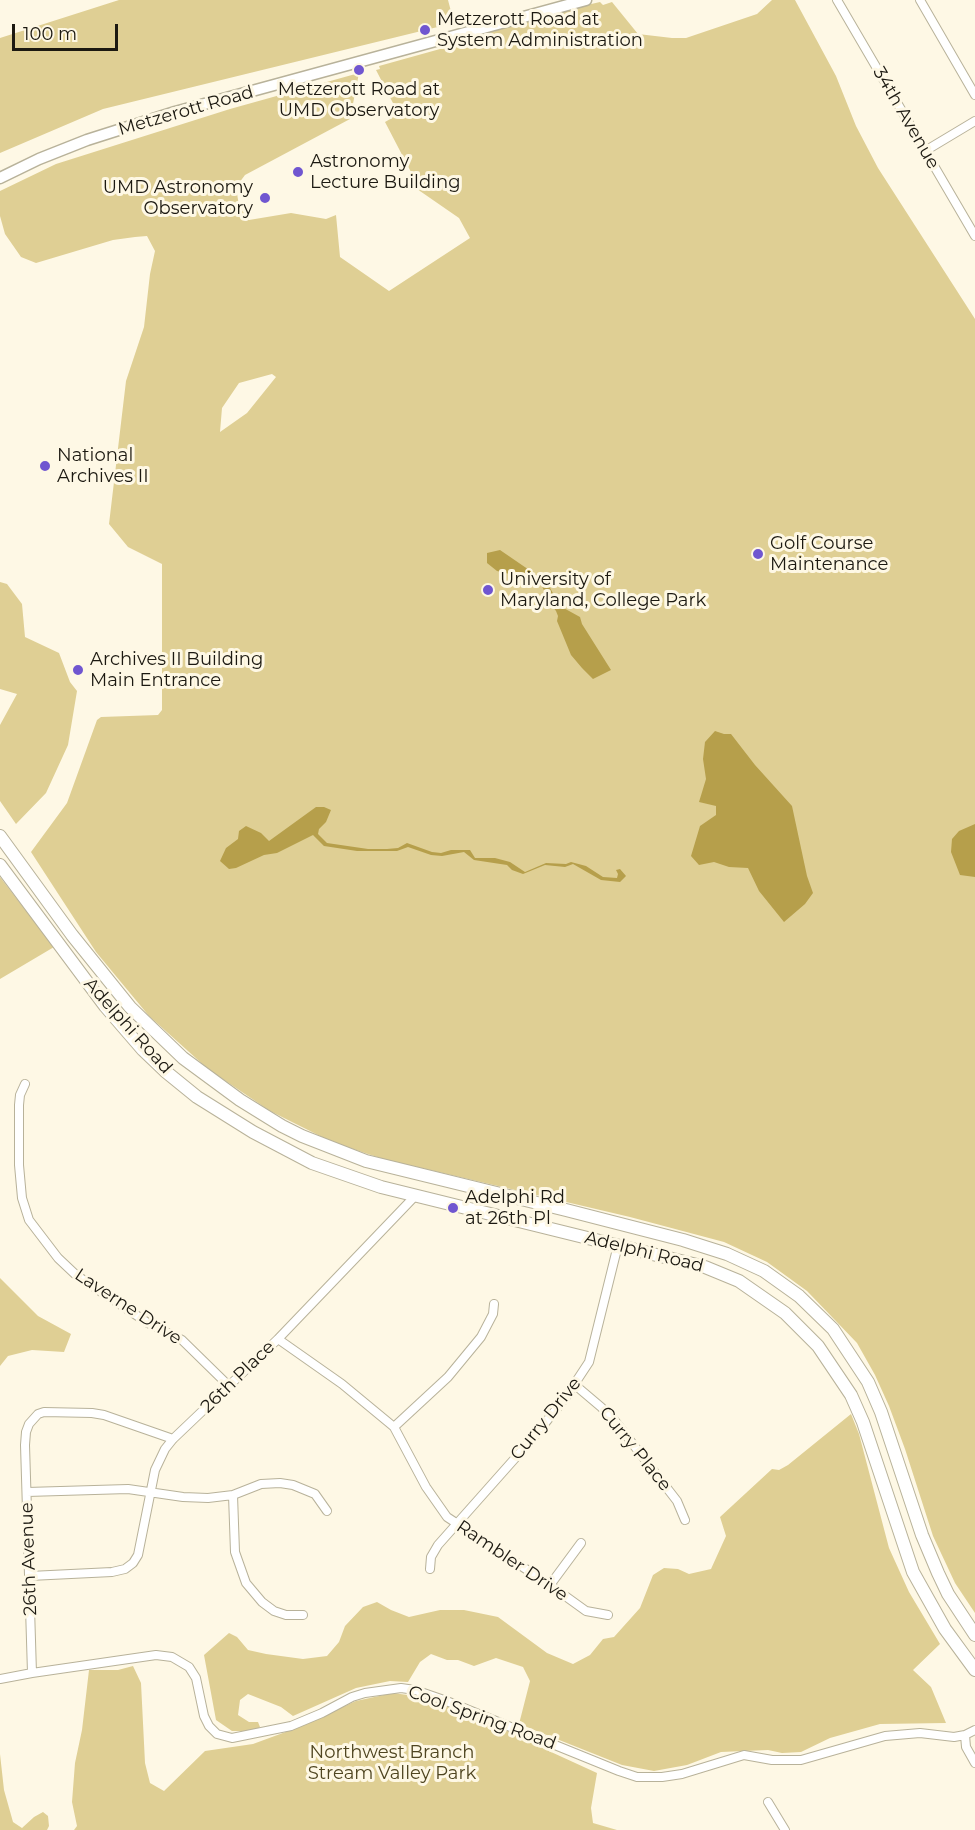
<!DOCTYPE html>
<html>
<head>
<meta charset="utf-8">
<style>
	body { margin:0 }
	#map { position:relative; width:975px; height:1830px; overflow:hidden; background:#fef8e5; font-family:Montserrat,sans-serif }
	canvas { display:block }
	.scale { position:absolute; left:12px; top:24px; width:106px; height:27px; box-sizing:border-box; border:3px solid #1c1911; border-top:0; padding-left:8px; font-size:18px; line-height:21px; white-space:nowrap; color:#1c1911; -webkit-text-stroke:4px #fef8e5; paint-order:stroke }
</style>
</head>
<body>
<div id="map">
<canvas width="975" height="1830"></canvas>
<div class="scale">100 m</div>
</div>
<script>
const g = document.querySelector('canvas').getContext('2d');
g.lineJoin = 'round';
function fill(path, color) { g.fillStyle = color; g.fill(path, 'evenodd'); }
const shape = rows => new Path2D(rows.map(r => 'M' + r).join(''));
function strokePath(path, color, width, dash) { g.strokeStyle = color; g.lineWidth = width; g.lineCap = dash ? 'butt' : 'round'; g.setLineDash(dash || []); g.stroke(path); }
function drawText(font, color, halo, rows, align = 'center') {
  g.font = font + ' Montserrat,sans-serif'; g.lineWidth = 6; g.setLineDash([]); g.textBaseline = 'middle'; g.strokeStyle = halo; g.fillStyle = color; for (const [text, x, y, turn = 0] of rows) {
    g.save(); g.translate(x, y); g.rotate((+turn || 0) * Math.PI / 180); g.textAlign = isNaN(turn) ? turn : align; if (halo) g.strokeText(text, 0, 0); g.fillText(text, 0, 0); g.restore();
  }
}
const green = shape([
	[119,0,448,0,454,23,103,109,0,153,0,38],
	[772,0,795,0,836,76,856,126,878,168,975,319,975,1613,955,1583,933,1536,905,1449,889,1406,875,1375,857,1343,807,1291,767,1262,724,1242,630,1217,383,1159,332,1142,270,1111,208,1069,149,1016,96,952,31,852,67,803,97,720,101,717,158,715,162,710,162,564,128,547,109,524,126,381,144,327,150,274,155,251,147,236,135,237,113,240,36,263,21,257,5,234,0,216,0,191,56,164,230,109,359,73,350,119,245,175,236,187,239,206,249,220,291,213,326,219,336,215,340,257,389,291,470,238,459,218,417,189,411,172,385,122,392,118,395,107,376,70,380,69,379,66,458,44,535,17,600,2,603,5,612,2,638,34,672,38,686,38,757,14],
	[272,374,276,377,247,413,220,432,222,408,239,383],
	[0,582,7,584,22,604,25,637,59,653,70,682,77,691,68,745,46,793,16,824,0,801,0,725,17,694,0,689],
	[0,877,54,947,0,979],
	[0,1278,38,1316,71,1334,64,1352,32,1350,8,1356,0,1366],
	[851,1414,859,1434,889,1548,909,1592,940,1644,913,1670,931,1687,946,1723,880,1724,830,1738,801,1752,782,1753,768,1750,721,1752,687,1765,654,1771,622,1765,519,1724,530,1681,523,1667,496,1658,474,1666,458,1660,447,1660,431,1654,420,1662,408,1682,390,1681,356,1688,293,1716,281,1707,248,1694,240,1700,238,1715,249,1722,258,1722,260,1727,255,1731,232,1731,216,1720,204,1655,229,1633,237,1637,248,1650,266,1654,303,1659,327,1656,339,1642,345,1626,363,1607,377,1602,391,1610,409,1617,440,1610,464,1610,498,1617,547,1653,573,1664,590,1655,603,1639,614,1637,640,1608,653,1575,664,1568,678,1569,689,1574,711,1569,726,1536,720,1517,772,1469,779,1470,788,1465],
	[133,1666,141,1683,145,1763,150,1783,164,1791,205,1751,253,1744,291,1730,356,1701,393,1693,429,1698,536,1743,538,1746,597,1773,591,1808,593,1823,617,1830,74,1830,77,1826,72,1802,75,1763,82,1730,89,1670,118,1670],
	[0,1754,4,1790,13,1822,22,1828,34,1817,43,1812,48,1816,49,1826,47,1830,0,1830]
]);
const water = shape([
	[500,550,535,574,544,577,560,606,580,617,582,624,611,670,593,679,582,668,571,655,557,621,558,616,556,611,550,603,541,584,535,577,521,581,510,574,497,571,487,563,487,553],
	[715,731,724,734,731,734,755,765,792,806,807,876,813,893,805,904,784,922,759,891,748,868,729,867,714,862,699,865,691,856,700,826,716,815,716,806,699,802,706,779,703,759,705,742],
	[316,807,324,807,331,810,326,822,319,829,318,834,327,843,368,849,387,849,398,848,407,843,432,852,441,853,451,850,470,850,475,858,495,858,510,862,525,872,546,863,566,864,571,862,586,866,603,877,617,878,618,874,616,870,620,869,626,876,620,882,601,880,573,864,565,867,545,865,523,874,512,870,507,865,474,860,464,852,442,856,431,855,408,847,397,851,357,851,324,846,313,835,277,853,264,855,236,868,229,869,220,861,226,848,238,839,239,831,246,826,261,833,269,841],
	[975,824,975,877,960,875,951,852,952,839,959,831]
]);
const minor = shape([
	[837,0,975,236],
	[920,0,975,95],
	[925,151,975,121],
	[25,1084,20,1095,19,1105,19,1165,22,1198,29,1220,58,1258,76,1275,148,1323,182,1340,229,1386],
	[278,1339,342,1384,394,1427,426,1487,447,1517,550,1585,586,1611,608,1615],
	[575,1385,601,1407,615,1421,677,1501,685,1520],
	[394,1427,448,1377,481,1337,493,1314,494,1304],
	[27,1492,128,1489,183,1497,208,1498,233,1495,261,1484,280,1483,293,1485,315,1494,327,1511],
	[233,1495,235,1552,246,1583,262,1602,274,1611,286,1615,303,1615],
	[430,1569,431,1557,438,1545,533,1438,566,1397,589,1362,618,1245],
	[30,1576,112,1572,125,1569,133,1563,138,1555,155,1470,165,1449,173,1439,278,1339,416,1195],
	[550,1585,581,1543],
	[32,1673,25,1445,26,1432,29,1424,38,1414,44,1412,92,1413,104,1415,173,1439],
	[0,1679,32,1673,156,1655,172,1657,189,1667,196,1678,204,1716,209,1726,217,1734,232,1738,291,1726,322,1713,352,1697,365,1693,401,1688,415,1690,444,1700,619,1771,637,1777,662,1777,682,1774,744,1755,772,1760,801,1760,885,1736,920,1733,954,1737,965,1735,975,1730],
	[965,1735,966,1747,975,1763],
	[768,1802,785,1830]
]);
const tertiary = shape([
	[0,178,39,159,87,140,175,112,586,0]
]);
const secondary = shape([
	[0,836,72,935,130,1007,183,1058,240,1100,282,1126,302,1136,366,1161,566,1210,683,1240,727,1254,764,1271,799,1296,833,1329,868,1382,881,1412,922,1535,938,1573,948,1594,975,1635],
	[0,865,105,1006,143,1050,165,1071,197,1097,253,1132,312,1163,381,1187,705,1267,739,1281,785,1313,818,1346,851,1395,863,1422,913,1572,945,1629,975,1670]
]);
const markers = [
	[425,30,6,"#7056d0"],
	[359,70,6,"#7056d0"],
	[298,172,6,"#7056d0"],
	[265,198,6,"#7056d0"],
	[45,466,6,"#7056d0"],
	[758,554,6,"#7056d0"],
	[488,590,6,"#7056d0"],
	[78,670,6,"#7056d0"],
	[453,1208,6,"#7056d0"]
];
const poiNames = [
	["Metzerott Road at",437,20],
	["System Administration",437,41],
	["Metzerott Road at",359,90,"center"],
	["UMD Observatory",359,111,"center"],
	["Astronomy",310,162],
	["Lecture Building",310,183],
	["UMD Astronomy",253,188,"right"],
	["Observatory",253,209,"right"],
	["National",57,456],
	["Archives II",57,477],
	["Golf Course",770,544],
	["Maintenance",770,565],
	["University of",500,580],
	["Maryland, College Park",500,601],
	["Archives II Building",90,660],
	["Main Entrance",90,681],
	["Adelphi Rd",465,1198],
	["at 26th Pl",465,1219]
];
const streetNames = [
	["Metzerott Road",186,111,-16],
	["34th Avenue",906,118,60],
	["Adelphi Road",128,1026,48],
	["Adelphi Road",644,1252,14],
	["Laverne Drive",128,1307,33],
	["26th Place",238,1377,-44],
	["Curry Drive",546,1419,-51],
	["Curry Place",635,1449,51],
	["26th Avenue",29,1559,-92],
	["Rambler Drive",512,1561,34],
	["Cool Spring Road",482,1718,20]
];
const parkNames = [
	["Northwest Branch",392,1753],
	["Stream Valley Park",392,1774]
];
fill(green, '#dfcf94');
fill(water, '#b69f4b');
strokePath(minor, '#b8b29a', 10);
strokePath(tertiary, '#b8b29a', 13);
strokePath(secondary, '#b8b29a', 14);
strokePath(minor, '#fff', 8);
strokePath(tertiary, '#fff', 10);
strokePath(secondary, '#fff', 12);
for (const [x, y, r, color] of markers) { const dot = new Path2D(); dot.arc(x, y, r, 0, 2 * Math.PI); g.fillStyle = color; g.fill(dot); strokePath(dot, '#fef8e5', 2); }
drawText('18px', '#1c1911', '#fef8e5', poiNames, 'left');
drawText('18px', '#1c1911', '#fef8e5', streetNames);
drawText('18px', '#4f4520', '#fef8e5', parkNames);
</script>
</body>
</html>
